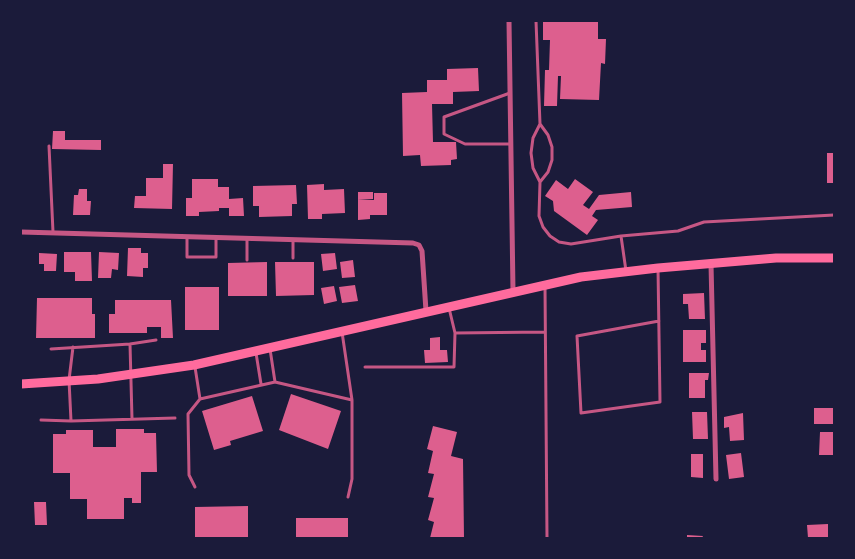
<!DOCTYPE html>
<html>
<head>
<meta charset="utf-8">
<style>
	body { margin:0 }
	#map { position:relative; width:855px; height:559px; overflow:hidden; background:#1b1b3a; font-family:Quicksand,sans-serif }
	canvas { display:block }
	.frame { position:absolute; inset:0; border:22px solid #1b1b3a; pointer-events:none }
</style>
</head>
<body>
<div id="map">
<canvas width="855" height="559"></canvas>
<div class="frame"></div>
</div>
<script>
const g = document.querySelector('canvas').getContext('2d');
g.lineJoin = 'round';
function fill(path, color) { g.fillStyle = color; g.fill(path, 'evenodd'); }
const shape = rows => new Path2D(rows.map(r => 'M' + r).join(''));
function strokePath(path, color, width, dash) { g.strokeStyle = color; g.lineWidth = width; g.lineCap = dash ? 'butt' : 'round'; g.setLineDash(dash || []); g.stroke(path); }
const building = shape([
	[543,21,598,21,598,39,606,39,605,64,601,63,599,100,560,99,561,76,558,76,557,106,544,106,545,70,549,70,550,40,543,40],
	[478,68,479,91,453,92,453,104,432,104,433,142,456,142,457,159,451,160,451,165,421,166,420,155,403,156,402,93,427,92,427,80,447,80,447,69],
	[53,131,65,131,65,140,101,140,101,150,52,149],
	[827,153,834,153,834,183,827,183],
	[163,164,173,164,172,209,134,208,135,196,146,196,146,178,163,178],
	[192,179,218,179,218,187,229,187,229,199,243,198,244,216,229,216,229,208,219,208,219,211,199,212,199,216,186,216,186,198,192,198],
	[575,179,593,192,583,205,589,209,599,195,631,192,632,207,596,210,592,216,598,220,587,235,554,211,553,201,545,196,556,180,568,189],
	[324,184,324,190,344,189,345,213,322,214,322,219,308,219,307,185],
	[296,185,297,204,292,204,292,216,259,217,259,206,253,206,253,186],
	[79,189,87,189,87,201,91,201,90,215,73,215,74,195,78,195],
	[358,192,373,192,373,199,358,200],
	[374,193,387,193,387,215,370,215,370,219,358,220,358,200,374,200],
	[128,248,141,248,141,253,148,253,148,268,143,268,143,277,127,276],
	[64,252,91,252,92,281,75,281,75,272,64,272],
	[99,252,119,253,118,270,112,269,111,278,98,278],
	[39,253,57,254,56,271,44,271,44,264,39,264],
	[335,253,337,269,323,271,321,254],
	[353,260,355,277,342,278,340,262],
	[267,262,267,296,228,296,228,263],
	[275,262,314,262,314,295,276,296],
	[355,285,358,301,342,303,339,287],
	[334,286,337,301,324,304,321,288],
	[185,287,219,287,219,330,185,330],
	[704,293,705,319,689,319,688,304,683,304,683,294],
	[37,298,92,298,92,314,95,314,95,338,36,338],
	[115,300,171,300,173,338,161,338,161,327,147,327,147,333,109,333,109,314,115,314],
	[683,330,706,330,706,343,701,343,701,350,706,350,706,362,683,362],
	[440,337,440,350,447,350,448,362,425,363,424,350,430,350,430,338],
	[689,373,709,373,708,380,705,380,705,398,689,398],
	[291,394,341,411,328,449,279,430],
	[252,396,263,431,230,441,231,445,214,450,202,411],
	[814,408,833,408,833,424,814,424],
	[692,412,707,412,708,439,693,439],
	[743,413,744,440,730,441,729,427,724,428,724,417],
	[433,426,457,432,451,456,463,459,464,538,430,538,434,522,428,520,434,498,428,497,434,474,428,473,433,451,427,449],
	[116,429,144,429,144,433,156,433,157,472,141,472,141,503,132,503,132,498,124,498,124,519,87,519,87,499,70,499,70,473,53,473,53,434,66,434,66,430,93,430,93,447,116,447],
	[820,432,834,432,834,455,819,455],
	[741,453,744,477,729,479,726,455],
	[691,454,703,454,703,478,691,477],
	[34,502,46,502,47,525,35,525],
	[248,506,248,538,195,538,195,507],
	[296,518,348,518,348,538,296,538],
	[828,524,828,538,808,538,807,525],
	[687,535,703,536,702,538,687,538]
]);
const service = shape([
	[536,21,540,124,548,135,552,147,552,160,548,172,540,182,539,216,543,227,550,236,559,242,571,244,621,236,626,271],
	[510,93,444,117,444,134,465,144,511,144],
	[540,124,533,138,531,153,533,168,540,182],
	[49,146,53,232],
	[621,236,678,231,704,222,834,215],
	[187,237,187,257,216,257,216,238],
	[247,239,247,260],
	[293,240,293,258],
	[658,268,660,402,581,413,577,336,659,321],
	[545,286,547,538],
	[342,332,352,400],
	[455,333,545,332],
	[51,349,130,344],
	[270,349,275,382],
	[256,353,261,384],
	[195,367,200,399,275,382,352,400,352,479,348,497],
	[365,367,454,367,455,333,449,308],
	[132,419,130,344,156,340],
	[41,420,71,421,69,380,73,347],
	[71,421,175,418],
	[195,487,189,475,188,414,200,399]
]);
const minor = shape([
	[509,21,513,291],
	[21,232,413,243,419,245,422,251,426,311],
	[711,264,716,479]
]);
const secondary = shape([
	[21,384,98,379,194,365,581,277,658,268,776,258,834,258]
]);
fill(building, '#dd5f8e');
strokePath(service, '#c65784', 3);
strokePath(minor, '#c65784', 5);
strokePath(secondary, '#ff6b9d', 9);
</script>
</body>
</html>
